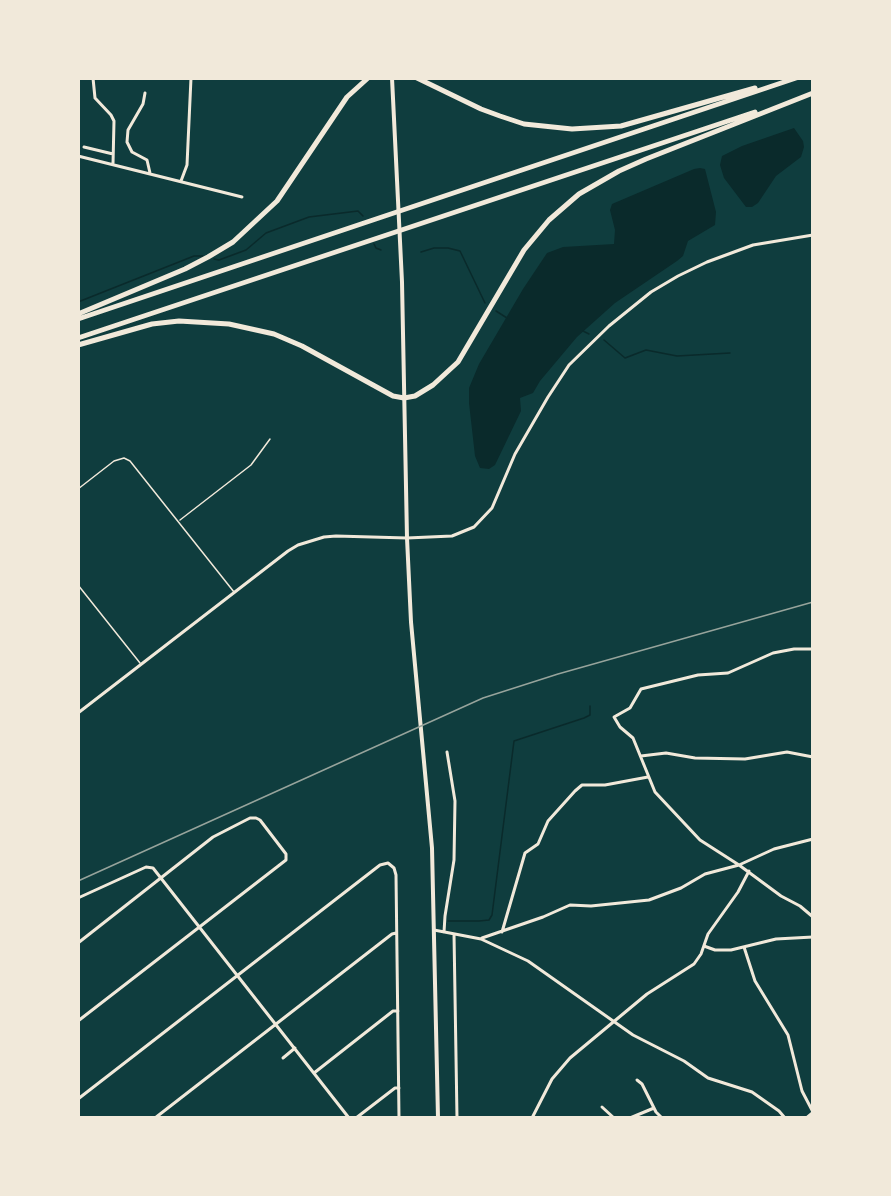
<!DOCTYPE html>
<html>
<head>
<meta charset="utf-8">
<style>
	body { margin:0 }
	#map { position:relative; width:891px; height:1196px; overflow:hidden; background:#0f3d3e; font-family:Rubik,sans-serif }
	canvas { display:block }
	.frame { position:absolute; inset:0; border:80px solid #f1e9da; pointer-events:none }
</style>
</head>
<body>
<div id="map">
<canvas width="891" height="1196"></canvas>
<div class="frame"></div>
</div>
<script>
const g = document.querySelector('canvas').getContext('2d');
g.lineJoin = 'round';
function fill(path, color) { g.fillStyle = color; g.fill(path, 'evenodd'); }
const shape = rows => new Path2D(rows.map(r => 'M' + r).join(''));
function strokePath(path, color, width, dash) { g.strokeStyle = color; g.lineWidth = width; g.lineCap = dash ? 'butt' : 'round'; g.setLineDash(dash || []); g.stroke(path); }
const water = shape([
	[794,128,803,141,804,147,801,157,776,176,758,203,752,207,746,207,724,178,720,165,722,156,742,146],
	[700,168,705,169,716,212,715,225,688,241,683,256,677,261,615,303,577,337,540,381,533,393,520,398,521,411,495,465,489,469,480,468,475,456,469,403,469,388,479,364,523,289,547,253,563,247,614,244,615,230,610,210,612,204,694,169]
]);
const stream = shape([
	[374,244,376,248,381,250],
	[421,252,434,248,448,248,460,251,485,303],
	[214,259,219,260,246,250,266,233,309,217,358,211,363,216],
	[78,302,194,256,203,256],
	[496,311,507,318],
	[583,331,589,334],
	[604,340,625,358,646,350,677,356,730,353],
	[448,921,479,921,489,920,492,915,514,741,584,718,590,715,590,706]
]);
const service = shape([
	[675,79,675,78],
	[78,489,114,461,124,458,130,461,234,592],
	[180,520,251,465,270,439],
	[78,585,140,663]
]);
const minor = shape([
	[93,78,95,98,111,115,114,121,113,164],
	[145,93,143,104,128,130,127,142,132,152,147,160,150,173],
	[84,147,113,154],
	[78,156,242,197],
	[181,181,187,165,191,78],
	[813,649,794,649,773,653,728,673,698,675,641,689,630,708,614,717,620,727,633,738,655,792,700,840,739,865,781,896,800,906,813,917],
	[78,713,288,551,298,545,324,537,336,536,407,538,452,536,474,527,492,508,515,454,548,397,569,365,609,326,651,292,678,276,707,262,753,245,813,235],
	[641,756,666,753,695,758,745,759,787,752,813,757],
	[78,898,146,867,153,868,349,1118],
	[434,930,481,939,528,961,633,1035,684,1061,708,1078,752,1092,779,1111,785,1118],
	[444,932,445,916,454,860,455,801,447,752],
	[502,932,525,853,538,844,548,821,575,791,582,785,605,785,648,777],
	[454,934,457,1118],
	[482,938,543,917,570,905,591,906,649,900,681,888,705,874,739,865,774,849,813,839],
	[78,943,213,837,250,818,256,818,260,820,286,854,286,860,78,1021],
	[704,946,715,950,731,950,776,939,813,937],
	[744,947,755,981,788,1035,802,1091,813,1112],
	[283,1058,295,1048],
	[314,1073,393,1011,398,1011],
	[637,1080,642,1084,656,1112,662,1118],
	[78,1099,380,865,388,863,394,868,396,875,399,1118],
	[602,1107,614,1118],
	[155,1118,392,934,396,933],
	[356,1118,395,1088,399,1088],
	[532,1118,552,1079,570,1058,647,994,694,964,701,954,708,934,738,892,749,871],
	[630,1118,654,1108]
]);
const tertiary = shape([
	[392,78,402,282,407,538,411,622,432,848,438,1118]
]);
const secondary = shape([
	[807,1118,813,1113]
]);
const motorway = shape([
	[417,78,481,109,500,116,524,124,572,129,621,126,755,88],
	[78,314,185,269,208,257,233,242,277,201,347,97,368,78],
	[78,319,796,78],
	[78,338,755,112],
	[78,345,152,324,179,321,229,324,274,334,302,346,393,396,404,398,415,396,433,385,458,362,524,250,549,220,579,194,619,171,646,159,813,93]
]);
const rail = shape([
	[78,881,483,698,558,674,813,602]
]);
fill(water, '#0a2a2b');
strokePath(stream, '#0a2a2b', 1.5);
strokePath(service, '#f1e9da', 1.5);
strokePath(minor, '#f1e9da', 3);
strokePath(tertiary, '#f1e9da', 4);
strokePath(secondary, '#f1e9da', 4);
strokePath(motorway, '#f1e9da', 5);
strokePath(rail, '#97a49c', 1.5);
</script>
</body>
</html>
